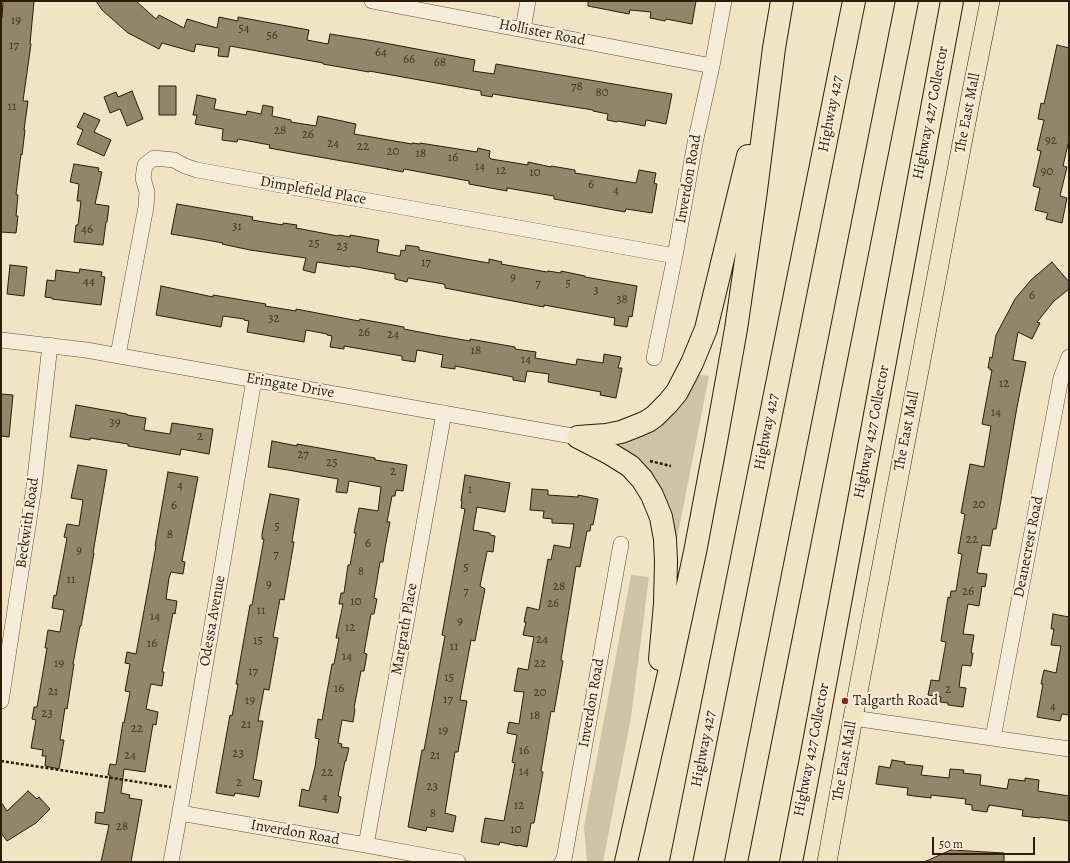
<!DOCTYPE html>
<html>
<head>
<meta charset="utf-8">
<style>
	body { margin:0 }
	#map { position:relative; width:1070px; height:863px; overflow:hidden; background:#f0e4c5; font-family:Alegreya,serif }
	canvas { display:block }
	.frame { position:absolute; inset:0; border:2px solid #2f1c08; pointer-events:none }
	.scale { position:absolute; left:932px; top:837px; width:103px; height:18px; box-sizing:border-box; border:2px solid #2f1c08; border-top:0; padding-left:5px; font-size:12px; line-height:14px; white-space:nowrap; color:#2f1c08; -webkit-text-stroke:3px #f5edd9; paint-order:stroke }
</style>
</head>
<body>
<div id="map">
<canvas width="1070" height="863"></canvas>
<div class="frame"></div>
<div class="scale">50 m</div>
</div>
<script>
const g = document.querySelector('canvas').getContext('2d');
g.lineJoin = 'round';
function fill(path, color) { g.fillStyle = color; g.fill(path, 'evenodd'); }
const shape = rows => new Path2D(rows.map(r => 'M' + r).join(''));
function strokePath(path, color, width, dash) { g.strokeStyle = color; g.lineWidth = width; g.lineCap = dash ? 'butt' : 'round'; g.setLineDash(dash || []); g.stroke(path); }
function drawText(font, color, halo, rows, align = 'center') {
  g.font = font + ' Alegreya,serif'; g.lineWidth = 4; g.setLineDash([]); g.textBaseline = 'middle'; g.strokeStyle = halo; g.fillStyle = color; for (const [text, x, y, turn = 0] of rows) {
    g.save(); g.translate(x, y); g.rotate((+turn || 0) * Math.PI / 180); g.textAlign = isNaN(turn) ? turn : align; if (halo) g.strokeText(text, 0, 0); g.fillText(text, 0, 0); g.restore();
  }
}
const green = shape([
	[699,375,709,376,674,554,620,450,621,438,677,404],
	[631,575,649,577,631,717,603,862,587,862,584,827]
]);
const building = shape([
	[3,1,34,1,30,44,31,44,23,101,28,101,24,130,25,130,22,155,21,154,16,194,18,195,16,216,18,216,16,233,1,232,1,18,2,18,3,1],
	[96,1,136,1,156,19,159,15,184,28,187,19,217,28,219,17,238,21,238,17,309,30,307,40,328,44,330,34,374,41,475,60,473,71,494,74,496,64,672,94,666,124,646,120,645,126,618,121,617,122,607,120,608,114,593,111,593,110,493,94,492,97,481,95,481,91,369,71,369,72,323,64,323,63,230,46,228,57,218,56,219,48,196,44,194,52,162,43,159,49,128,33,102,10,96,1],
	[588,1,696,1,692,24,666,19,665,21,650,18,651,12,630,10,629,14,588,6,588,1],
	[1057,45,1069,48,1069,140,1063,166,1067,167,1060,196,1067,198,1062,223,1046,219,1048,213,1035,210,1040,188,1033,186,1041,151,1037,150,1044,120,1038,119,1041,103,1044,104,1057,45],
	[159,86,176,86,176,115,159,115,159,86],
	[132,91,143,119,127,126,120,109,110,113,104,97,116,92,118,97,132,91],
	[197,95,216,99,214,109,246,115,247,111,261,114,263,105,273,107,272,116,291,120,291,122,316,126,318,116,328,118,356,124,354,134,412,144,412,143,420,144,420,143,477,152,478,148,490,151,489,157,491,159,528,165,528,162,551,167,551,166,575,170,575,173,636,183,639,170,656,173,654,183,657,184,652,213,626,209,625,212,554,199,554,196,507,188,507,191,469,184,469,181,404,169,403,172,387,169,388,169,296,153,269,148,270,145,238,139,237,142,222,140,223,129,195,124,197,115,193,115,197,95],
	[84,113,100,120,94,132,111,140,104,156,77,144,83,130,77,127,84,113],
	[74,164,99,168,98,171,102,172,95,204,109,206,107,222,106,222,103,245,74,242,76,225,78,225,81,201,77,201,79,184,70,182,74,164],
	[177,204,253,217,252,220,283,225,283,223,297,225,296,228,338,236,339,235,350,237,350,235,379,240,377,252,398,256,400,256,401,250,405,251,406,245,419,247,419,250,466,259,489,263,489,259,502,262,501,264,547,272,548,271,561,273,561,271,585,276,585,277,637,286,632,317,629,316,627,327,614,325,615,318,544,305,544,307,445,288,445,285,444,285,444,284,408,278,407,282,395,279,395,274,351,266,350,267,317,262,315,273,303,270,306,258,250,250,222,244,223,243,201,239,171,234,177,204],
	[1052,262,1069,282,1069,289,1054,301,1037,322,1040,323,1032,339,1018,332,1013,360,1026,362,1017,407,996,529,993,529,990,546,982,545,977,573,987,574,985,587,982,586,979,606,968,604,963,634,974,635,971,653,973,653,971,666,962,665,959,687,966,688,963,707,948,705,948,703,940,702,941,697,928,695,931,680,939,681,946,642,941,641,948,597,950,598,951,591,956,591,962,554,958,553,965,514,961,513,970,464,984,467,991,426,982,424,992,370,990,370,990,368,988,368,990,357,992,358,996,335,1015,299,1031,280,1052,262],
	[10,265,27,267,24,296,7,294,10,265],
	[80,269,102,272,101,276,105,277,101,305,52,299,52,298,45,297,47,280,55,281,56,270,79,273,80,269],
	[161,286,213,297,213,295,266,304,265,306,296,311,296,309,359,321,360,319,404,327,404,329,435,335,470,341,470,339,515,347,515,349,536,352,535,358,576,365,577,359,603,363,604,354,621,357,618,368,622,368,616,398,600,395,601,392,548,382,549,374,527,371,525,382,513,380,513,377,455,366,455,369,441,367,443,355,438,354,417,350,415,362,402,360,402,356,344,346,344,349,330,347,332,336,327,335,327,334,306,330,304,342,247,332,249,321,244,320,244,319,223,316,221,327,156,315,161,286],
	[1,394,13,395,9,437,1,436,1,394],
	[76,405,127,414,127,415,146,418,144,430,170,434,172,423,213,429,209,454,181,449,180,455,128,446,128,444,90,438,90,440,70,437,76,405],
	[272,441,297,446,297,444,375,458,375,460,407,465,403,491,396,490,395,496,392,496,387,522,390,522,385,548,383,562,380,562,374,598,377,599,374,614,371,614,364,653,367,654,364,671,361,671,354,708,355,709,353,722,342,720,338,743,342,744,341,747,349,748,346,761,345,761,338,796,341,797,338,813,299,806,302,789,309,791,315,767,319,739,315,738,318,719,322,720,332,664,334,664,339,638,336,638,343,604,339,604,341,593,344,593,348,565,350,565,356,533,354,533,359,508,378,511,381,487,349,481,347,493,336,492,338,479,288,470,268,467,272,441],
	[78,465,107,470,93,553,94,553,81,626,80,626,73,664,74,664,67,709,65,708,60,740,64,740,59,769,45,766,46,756,42,756,43,750,31,748,36,720,32,719,34,707,37,707,47,648,45,648,48,630,60,632,64,610,52,608,54,595,56,596,67,538,64,537,67,524,79,526,83,500,71,498,78,465],
	[168,472,198,477,182,561,185,562,183,574,171,572,169,578,166,599,177,601,175,614,173,613,169,634,162,672,164,672,162,686,151,684,150,688,146,709,158,712,156,725,153,724,145,772,124,769,121,793,130,795,129,798,142,800,131,862,101,862,109,825,95,823,96,812,104,813,110,775,108,775,110,764,116,765,123,722,124,723,130,692,125,691,130,664,125,663,127,652,136,654,156,546,155,546,168,472],
	[465,475,510,483,505,512,477,507,473,530,490,533,490,535,495,536,493,552,487,551,487,552,480,586,485,589,481,609,475,641,471,640,460,700,467,701,458,752,455,752,445,813,456,816,453,832,427,827,426,831,408,827,422,750,424,750,445,636,442,635,465,509,461,508,462,501,461,501,465,475],
	[532,489,548,490,548,495,578,497,578,495,598,499,593,525,591,524,590,531,587,531,580,567,576,566,561,660,563,661,554,712,551,711,541,771,543,772,534,823,531,823,527,847,518,845,518,846,500,842,499,845,481,842,485,818,504,821,508,800,515,763,512,762,517,735,507,733,509,722,519,724,524,692,514,691,518,668,528,670,534,637,523,635,526,622,524,622,527,607,539,610,548,559,551,560,554,545,570,548,574,524,552,523,552,519,543,518,544,511,530,510,532,489],
	[270,494,299,499,292,542,294,542,284,600,280,599,273,637,278,638,269,690,264,689,258,721,263,721,253,779,262,781,259,797,235,793,234,796,216,793,230,715,232,716,238,684,236,684,250,605,252,605,264,539,262,539,262,534,270,494],
	[1053,614,1069,617,1069,715,1062,714,1060,721,1037,717,1043,684,1041,684,1044,670,1056,673,1061,646,1051,645,1054,629,1051,629,1053,614],
	[892,760,905,762,904,764,923,766,921,775,949,778,950,769,964,770,963,773,981,775,980,785,1007,789,1009,779,1025,781,1025,778,1039,780,1038,791,1069,796,1069,821,1040,817,1040,818,1022,816,1023,810,989,805,989,807,988,807,987,812,972,810,972,805,965,804,966,799,931,795,931,798,914,796,907,795,908,788,876,784,879,766,890,768,892,760],
	[28,791,37,799,39,797,50,809,36,823,7,841,1,833,1,802,7,811,28,791],
	[951,850,1004,853,1004,862,924,862,951,850]
]);
const path = shape([
	[650,461,671,466],
	[1,761,171,787]
]);
const minor = shape([
	[372,1,712,66],
	[523,29,528,1],
	[1,340,86,350,578,437],
	[118,355,146,207,147,192,143,178,145,165,154,158,174,160,185,166,197,170,675,256],
	[654,358,675,256,695,143,712,66,724,1],
	[1,701,34,487,50,345],
	[853,718,1069,749],
	[993,738,1061,378,1069,357],
	[180,813,366,845,458,862],
	[366,845,444,413],
	[171,862,184,789,254,380],
	[562,862,564,859,621,544]
]);
const major = shape([
	[827,862,853,718,971,96,990,1]
]);
const highway = shape([
	[578,437,606,435,621,432,639,425,648,421,655,416,668,403,677,392,692,363,706,329,748,156],
	[578,437,609,453,630,466,642,479,652,495,661,517,665,539,666,562,665,604,660,659],
	[626,862,669,673,695,552,716,441,736,329,755,198,774,48,782,1],
	[681,862,854,1],
	[736,862,907,1],
	[791,862,813,748,952,1]
]);
const markers = [
	[845,701,4,"#8f2418"]
];
const numberNames = [
	["19",16,21],
	["54",244,29],
	["56",272,36],
	["17",14,46],
	["64",381,53],
	["66",409,60],
	["68",440,63],
	["78",577,87],
	["80",602,93],
	["11",12,107],
	["28",280,131],
	["26",308,135],
	["92",1051,141],
	["24",333,144],
	["22",363,147],
	["20",393,152],
	["18",421,154],
	["16",453,158],
	["14",480,167],
	["12",501,171],
	["90",1047,172],
	["10",535,173],
	["6",591,185],
	["4",616,191],
	["31",237,227],
	["46",87,230],
	["25",314,244],
	["23",342,247],
	["17",426,263],
	["9",513,278],
	["44",89,282],
	["7",538,284],
	["5",568,284],
	["3",596,291],
	["6",1032,296],
	["38",622,300],
	["32",274,319],
	["26",364,333],
	["24",393,335],
	["18",476,351],
	["14",526,360],
	["12",1004,384],
	["14",996,413],
	["39",115,423],
	["2",200,437],
	["27",303,455],
	["25",332,463],
	["2",393,472],
	["4",180,486],
	["1",470,490],
	["20",979,505],
	["6",174,506],
	["5",277,527],
	["8",170,535],
	["22",972,540],
	["6",368,544],
	["9",79,551],
	["7",276,555],
	["5",466,568],
	["8",361,572],
	["11",71,580],
	["9",269,585],
	["28",559,587],
	["7",466,592],
	["26",968,592],
	["10",356,602],
	["26",553,604],
	["11",261,611],
	["14",155,617],
	["9",460,622],
	["12",350,628],
	["24",542,640],
	["15",258,641],
	["16",152,644],
	["11",454,647],
	["14",347,657],
	["19",59,664],
	["22",540,664],
	["17",253,672],
	["15",449,678],
	["16",339,689],
	["2",948,690],
	["21",53,692],
	["20",540,693],
	["17",448,700],
	["19",250,701],
	["4",1053,707],
	["23",47,714],
	["18",535,716],
	["21",246,725],
	["22",137,729],
	["19",443,731],
	["16",524,751],
	["23",238,754],
	["24",130,756],
	["21",435,756],
	["14",524,772],
	["22",327,773],
	["2",239,783],
	["23",432,787],
	["4",325,798],
	["12",519,806],
	["8",433,814],
	["28",122,827],
	["10",516,830]
];
const streetNames = [
	["Hollister Road",542,33,11],
	["Highway 427 Collector",931,113,-79],
	["The East Mall",968,113,-79],
	["Highway 427",831,114,-79],
	["Inverdon Road",689,179,-80],
	["Dimplefield Place",313,191,10],
	["Eringate Drive",290,386,10],
	["The East Mall",907,431,-79],
	["Highway 427",767,432,-79],
	["Highway 427 Collector",872,432,-79],
	["Beckwith Road",28,523,-82],
	["Deanecrest Road",1029,547,-79],
	["Odessa Avenue",213,621,-80],
	["Margrath Place",405,629,-80],
	["Inverdon Road",592,703,-80],
	["Highway 427",704,749,-79],
	["Highway 427 Collector",812,750,-79],
	["The East Mall",845,761,-80],
	["Inverdon Road",295,833,10]
];
const poiNames = [
	["Talgarth Road",853,701]
];
fill(green, '#cfc2a5');
fill(building, '#93846a');
strokePath(building, '#2f1c08', 1);
strokePath(minor, '#5f4e37', 16);
strokePath(major, '#2f1c08', 20);
strokePath(highway, '#2f1c08', 24);
strokePath(path, '#2f1c08', 2.5, [3, 2]);
strokePath(minor, '#f5edd9', 15);
strokePath(major, '#f0e4c5', 19);
strokePath(highway, '#f0e4c5', 22);
for (const [x, y, r, color] of markers) { const dot = new Path2D(); dot.arc(x, y, r, 0, 2 * Math.PI); g.fillStyle = color; g.fill(dot); strokePath(dot, '#f5edd9', 1.5); }
drawText('13px', '#483620', null, numberNames);
drawText('15px', '#2f1c08', '#f5edd9', streetNames);
drawText('15px', '#2f1c08', '#f5edd9', poiNames, 'left');
</script>
</body>
</html>
